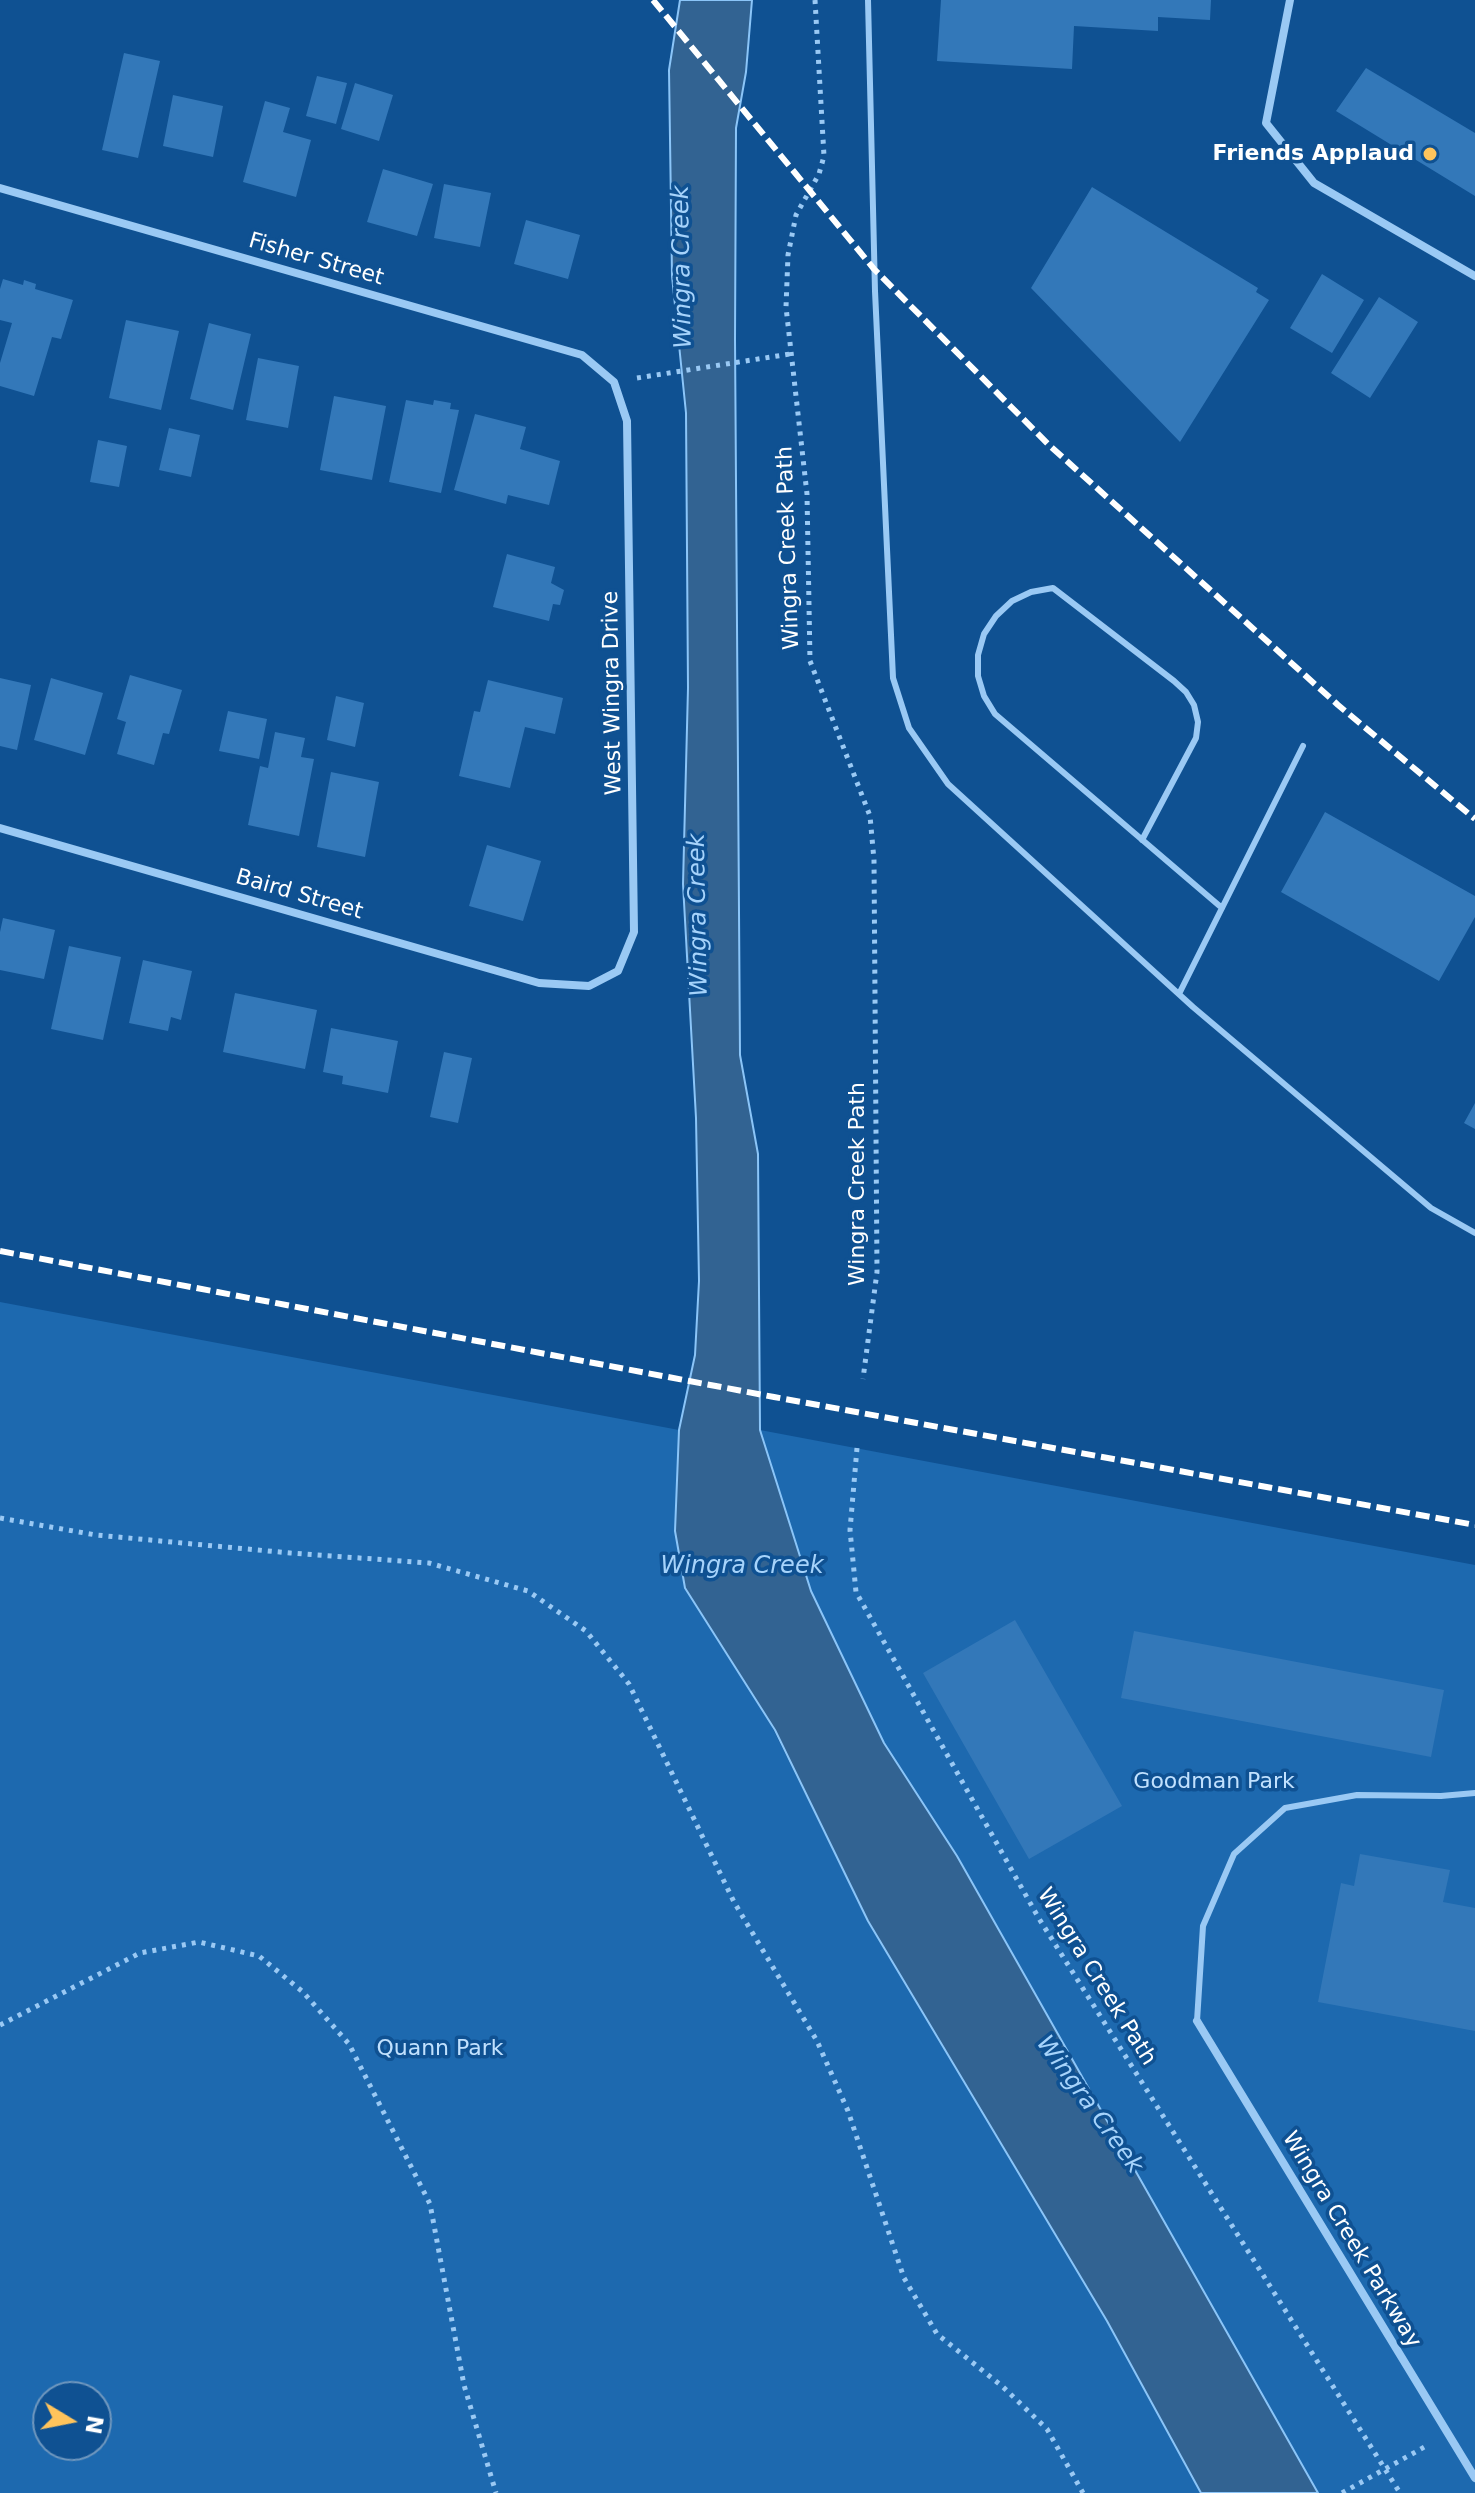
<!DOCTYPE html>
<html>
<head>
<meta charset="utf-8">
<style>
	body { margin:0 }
	#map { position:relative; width:1475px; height:2493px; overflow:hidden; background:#0f5192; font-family:"DejaVu Sans",sans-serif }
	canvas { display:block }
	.north { position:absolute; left:32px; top:2381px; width:80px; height:80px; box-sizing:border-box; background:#0f5192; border:2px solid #6f97be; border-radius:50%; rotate:100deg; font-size:22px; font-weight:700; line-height:32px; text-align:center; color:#fff }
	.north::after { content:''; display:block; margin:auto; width:28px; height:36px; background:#ffc45c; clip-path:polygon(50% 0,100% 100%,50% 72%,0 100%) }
</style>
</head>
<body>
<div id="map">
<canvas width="1475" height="2493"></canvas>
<div class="north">N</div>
</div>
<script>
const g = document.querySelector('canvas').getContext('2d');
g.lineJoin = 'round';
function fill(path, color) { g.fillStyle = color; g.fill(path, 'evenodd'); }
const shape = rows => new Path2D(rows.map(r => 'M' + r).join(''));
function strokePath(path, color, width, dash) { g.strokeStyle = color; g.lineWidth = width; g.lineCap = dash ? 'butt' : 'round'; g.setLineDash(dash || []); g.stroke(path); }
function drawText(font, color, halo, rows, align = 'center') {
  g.font = font + ' "DejaVu Sans",sans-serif'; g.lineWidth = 7; g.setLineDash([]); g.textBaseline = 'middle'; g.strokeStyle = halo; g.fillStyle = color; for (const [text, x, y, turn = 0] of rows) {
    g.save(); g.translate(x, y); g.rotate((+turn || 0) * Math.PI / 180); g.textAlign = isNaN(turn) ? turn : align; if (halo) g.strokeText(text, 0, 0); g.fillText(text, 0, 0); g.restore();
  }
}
const green = shape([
	[0,1302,679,1430,675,1531,868,1921,1107,2321,1201,2493,0,2493],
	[48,2397,96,2397,96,2445,48,2445],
	[760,1430,1475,1565,1475,2493,1318,2493,957,1856,884,1743,811,1591]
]);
const water = shape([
	[680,0,752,0,746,72,736,128,735,339,740,1055,758,1154,760,1430,811,1591,884,1743,957,1856,1318,2493,1201,2493,1107,2321,868,1921,775,1730,685,1588,675,1531,679,1430,695,1355,699,1281,696,1118,683,884,688,688,686,413,672,276,669,70,680,0]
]);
const building = shape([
	[941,0,1211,0,1210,20,1158,17,1158,31,1074,26,1072,69,937,61],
	[124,53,160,61,138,158,102,150],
	[1366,68,1475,133,1475,196,1336,111],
	[317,76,347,83,336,124,306,116],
	[355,83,393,95,379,141,341,129],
	[173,95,223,106,213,157,163,146],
	[265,101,290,108,283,132,311,140,296,197,243,182],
	[383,169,433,184,417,236,367,222],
	[444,184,491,193,480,247,434,238],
	[1092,187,1258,288,1256,292,1269,300,1180,442,1031,288],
	[526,220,580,235,568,279,514,264],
	[1322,274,1364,300,1332,353,1290,328],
	[3,279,23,285,24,280,36,284,35,289,73,300,61,339,52,337,34,396,0,386,0,363,12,323,0,320,0,289],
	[1379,297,1418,322,1370,398,1331,373],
	[126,320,179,331,161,410,109,398],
	[209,323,251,334,233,410,190,399],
	[258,358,299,366,288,428,246,420],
	[334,396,386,406,372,480,320,470],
	[406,400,433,405,434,400,451,403,450,409,459,410,441,493,389,482],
	[475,414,526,427,520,449,560,461,549,505,508,495,506,504,454,490],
	[169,428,200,435,191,477,159,470],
	[98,440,127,446,119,487,90,482],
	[507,554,555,567,551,583,564,590,560,605,553,604,549,621,493,607],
	[130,675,182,690,169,734,163,733,154,765,117,754,126,722,117,719],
	[0,678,31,685,17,750,0,746],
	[51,678,103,693,85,755,34,740],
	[488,680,563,698,555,734,525,727,510,788,459,776,474,711,480,712],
	[336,696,364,703,355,747,327,740],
	[228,711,267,719,259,759,219,751],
	[275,732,305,738,301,757,314,759,299,836,248,825,260,766,268,768],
	[331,772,379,782,365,857,317,847],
	[1325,812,1475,896,1475,917,1439,981,1281,892],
	[487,845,541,861,523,921,469,906],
	[3,918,55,930,44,979,0,970,0,932],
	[69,946,121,957,103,1040,51,1029],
	[143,960,192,971,181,1020,171,1017,168,1031,129,1023],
	[235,993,317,1010,305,1069,223,1052],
	[331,1028,398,1041,388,1093,342,1084,343,1076,323,1072],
	[444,1052,472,1058,458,1123,430,1117],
	[1475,1103,1475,1129,1464,1123],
	[1015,1620,1122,1806,1029,1859,923,1673],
	[1134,1631,1444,1690,1431,1757,1121,1698],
	[1360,1854,1450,1870,1443,1902,1475,1908,1475,2031,1318,2002,1341,1883,1354,1886]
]);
const path = shape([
	[815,0,824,156,819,174,796,215,788,255,786,307,807,494,810,661,870,816,874,860,877,1272,863,1379],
	[637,378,790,354],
	[857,1448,850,1530,856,1592,1038,1917,1400,2493],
	[0,1518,96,1535,290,1553,429,1563,528,1591,586,1631,629,1684,734,1902,817,2041,848,2111,904,2278,937,2334,1003,2387,1047,2429,1083,2493],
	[0,2025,140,1953,199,1942,259,1956,303,1992,349,2044,430,2204,464,2385,496,2493],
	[1342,2493,1428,2445]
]);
const service = shape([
	[868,0,875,291,893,678,909,728,948,784,1193,1007,1431,1208,1475,1233],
	[1142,840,1196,738,1198,722,1194,705,1186,692,1174,681,1053,588,1031,592,1012,601,996,616,984,634,978,655,978,676,984,696,995,714,1222,908],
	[1179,994,1303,746],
	[1197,2021,1203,1926,1234,1854,1285,1808,1357,1795,1441,1796,1475,1793]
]);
const minor = shape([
	[1290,0,1266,123,1314,183,1475,276],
	[0,188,582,355,614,382,627,421,634,932,618,971,589,986,539,983,0,828],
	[1197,2021,1475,2478]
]);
const rail = shape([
	[653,0,874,269,1049,445,1338,705,1475,819],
	[0,1251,774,1397,1475,1525]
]);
const markers = [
	[1430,154,8,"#ffc45c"]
];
const poiNames = [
	["Friends Applaud",1414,154]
];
const streetNames = [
	["Fisher Street",316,260,16],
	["Wingra Creek Path",789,548,-92],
	["West Wingra Drive",613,693,-91],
	["Baird Street",299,895,16],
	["Wingra Creek Path",858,1184,-90],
	["Wingra Creek Path",1096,1977,58],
	["Wingra Creek Parkway",1351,2240,59]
];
const parkNames = [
	["Goodman Park",1214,1782],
	["Quann Park",440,2049]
];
const waterNames = [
	["Wingra Creek",683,267,-91],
	["Wingra Creek",699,915,-91],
	["Wingra Creek",742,1567],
	["Wingra Creek",1089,2105,54]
];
fill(green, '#1d69af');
fill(water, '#326392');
strokePath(water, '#8bc5f8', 2);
fill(building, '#3378b9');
strokePath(path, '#9ac9f4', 5, [4, 6]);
strokePath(service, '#9ac9f4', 6);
strokePath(minor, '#9ac9f4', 8);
strokePath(rail, '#fff', 6, [14, 6]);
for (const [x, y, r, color] of markers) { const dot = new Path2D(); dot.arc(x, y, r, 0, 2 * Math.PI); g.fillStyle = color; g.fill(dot); strokePath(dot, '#0f5192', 3); }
drawText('bold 22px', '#fff', '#0f5192', poiNames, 'right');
drawText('22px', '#fff', '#0f5192', streetNames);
drawText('22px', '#c1e1fe', '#0f5192', parkNames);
drawText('italic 24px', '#a6d3fb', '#0f5192', waterNames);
</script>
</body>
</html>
